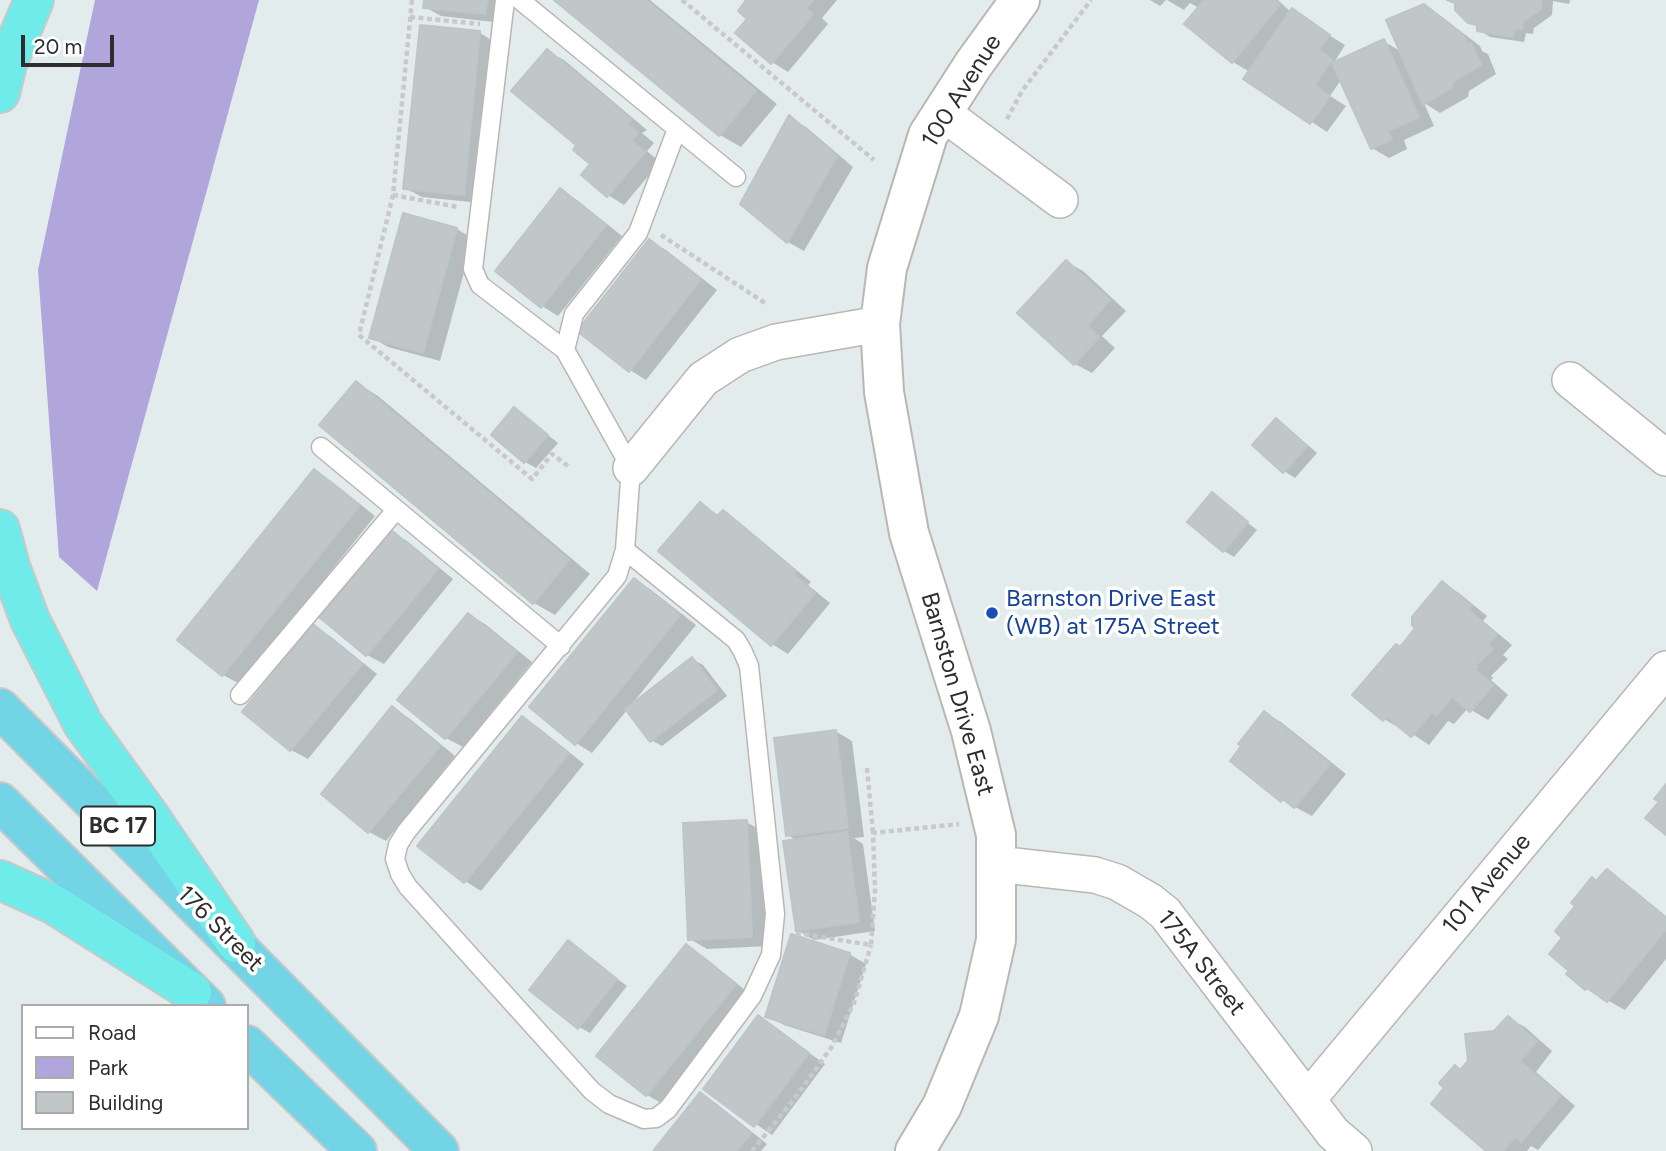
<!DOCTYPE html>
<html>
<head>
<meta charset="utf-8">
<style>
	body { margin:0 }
	#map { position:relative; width:1666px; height:1151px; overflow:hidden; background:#e2eced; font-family:Figtree,sans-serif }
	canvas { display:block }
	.legend { position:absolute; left:21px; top:1004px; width:228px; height:126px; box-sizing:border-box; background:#fff; border:2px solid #ababab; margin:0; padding:9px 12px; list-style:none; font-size:21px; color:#2e2e2e }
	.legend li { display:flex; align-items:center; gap:14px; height:35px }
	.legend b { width:35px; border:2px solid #ababab }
	.scale { position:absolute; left:21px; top:35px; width:93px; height:32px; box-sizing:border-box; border:4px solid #2e2e2e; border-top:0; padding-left:9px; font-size:21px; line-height:24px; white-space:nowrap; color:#2e2e2e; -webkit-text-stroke:5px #fff; paint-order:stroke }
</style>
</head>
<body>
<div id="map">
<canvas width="1666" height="1151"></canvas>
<ul class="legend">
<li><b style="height:9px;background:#fff"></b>Road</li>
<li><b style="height:19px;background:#b1a6dc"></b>Park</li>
<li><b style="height:19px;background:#c1c7c9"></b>Building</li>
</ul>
<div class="scale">20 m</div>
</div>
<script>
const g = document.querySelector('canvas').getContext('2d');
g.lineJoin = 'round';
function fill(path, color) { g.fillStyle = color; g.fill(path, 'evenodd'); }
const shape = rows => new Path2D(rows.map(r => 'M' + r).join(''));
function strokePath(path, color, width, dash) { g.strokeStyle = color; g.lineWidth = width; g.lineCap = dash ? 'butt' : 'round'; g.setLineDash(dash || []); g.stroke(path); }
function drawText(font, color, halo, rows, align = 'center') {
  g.font = font + ' Figtree,sans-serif'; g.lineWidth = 7; g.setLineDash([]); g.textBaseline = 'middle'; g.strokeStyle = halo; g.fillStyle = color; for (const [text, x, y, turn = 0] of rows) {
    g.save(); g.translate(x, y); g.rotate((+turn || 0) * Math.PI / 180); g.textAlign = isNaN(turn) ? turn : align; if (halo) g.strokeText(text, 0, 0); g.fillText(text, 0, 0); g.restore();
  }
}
const green = shape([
	[95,0,259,0,97,591,59,557,38,270]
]);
const shadow = shape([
	[425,0,504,0,502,23,441,16,425,7],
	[557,0,650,0,777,104,741,147,720,135],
	[749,0,837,0,822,18,828,24,788,72,772,62,750,18],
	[1150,0,1166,0,1160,6],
	[1167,0,1278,0,1291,12,1345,45,1335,61,1337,63,1383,41,1402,52,1424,6,1441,16,1480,46,1482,51,1488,54,1496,74,1469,91,1468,97,1440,113,1424,103,1434,126,1404,140,1407,149,1389,158,1372,148,1341,80,1330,96,1346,106,1327,132,1246,78,1250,72,1233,62,1199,8,1190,3,1184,10],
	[1449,0,1570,0,1569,4,1553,1,1552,15,1534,28,1533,34,1526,33,1524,42,1490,37,1479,30,1479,26,1469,21,1457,5],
	[480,33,496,43,480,203,422,197,405,188],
	[547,51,564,60,647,130,642,133,654,143,647,151,660,162,624,205,608,195,592,164,579,145],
	[789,118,806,127,853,167,804,251,788,242],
	[561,191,577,200,622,236,558,316,542,306],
	[404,215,457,229,473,239,440,361,388,347,371,337],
	[649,241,666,250,717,290,646,380,630,370],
	[1067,262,1083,271,1126,311,1102,336,1115,348,1092,373,1075,364],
	[357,383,378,396,590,574,555,615,534,603],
	[515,409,558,443,536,468,525,462],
	[1277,421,1287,427,1317,453,1295,478,1284,471],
	[315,471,331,481,375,516,240,684,223,675,180,640],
	[1212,495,1257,530,1234,557,1224,551],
	[700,504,720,516,723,512,739,522,811,582,808,585,830,603,788,654,772,644],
	[390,532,407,541,453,579,384,664,367,655,321,617],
	[634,580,650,589,696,625,632,704,692,659,703,665,727,696,662,746,651,740,627,710,592,753,576,743],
	[1442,583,1459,593,1487,616,1483,621,1512,645,1503,655,1508,659,1491,676,1493,678,1491,680,1508,695,1488,720,1468,708,1454,724,1448,721,1429,745,1402,727,1401,729,1384,719,1401,649,1418,628],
	[469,615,485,624,532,662,463,747,446,738,400,700],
	[314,627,330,636,377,674,308,759,291,750],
	[392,709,409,718,455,756,386,841,369,832,323,794],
	[1265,713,1281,722,1346,774,1312,816,1282,800],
	[523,718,539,728,584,764,481,891,465,881],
	[835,731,852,741,864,837,854,838,863,844,875,931,814,940,797,930,797,841,788,835],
	[746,822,763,831,769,946,707,949,690,939],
	[1607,872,1623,881,1666,916,1666,959,1625,1010,1600,996,1571,970,1597,883],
	[569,943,627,986,590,1033,579,1027],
	[686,946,703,956,751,995,663,1104,647,1095],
	[849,954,866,964,841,1043,784,1025,767,1016],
	[758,1017,825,1064,772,1135,705,1089],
	[1508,1018,1525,1027,1552,1051,1536,1072,1575,1106,1538,1150,1531,1146,1527,1151,1488,1151,1447,1087,1455,1067,1461,1071],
	[701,1094,717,1104,767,1144,761,1151,655,1151]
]);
const building = shape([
	[424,0,487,0,485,14,423,8,424,0],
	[554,0,646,0,756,91,719,136,554,0],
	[746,0,813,0,806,8,813,14,771,64,735,33,747,19,738,11,746,0],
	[1204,0,1275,0,1280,4,1232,63,1184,24,1204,0],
	[1447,0,1542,0,1541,9,1523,22,1522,29,1515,28,1513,37,1477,31,1477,25,1468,23,1455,10,1455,3,1447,0],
	[1424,4,1463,35,1468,44,1471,43,1481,65,1453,82,1452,88,1423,105,1386,20,1424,4],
	[1292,8,1330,35,1319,50,1332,59,1315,85,1330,96,1310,124,1243,79,1292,8],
	[420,25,480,31,464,195,403,189,420,25],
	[1384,39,1419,117,1388,131,1392,139,1371,149,1332,63,1384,39],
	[547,49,632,120,627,123,638,133,632,141,645,152,607,197,581,175,590,164,573,150,576,145,511,91,547,49],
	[789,115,837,156,787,243,740,204,789,115],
	[560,188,606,225,541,308,495,271,560,188],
	[403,213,457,228,423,353,369,338,403,213],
	[649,239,701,279,629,372,577,331,649,239],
	[1066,260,1110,300,1087,326,1099,337,1074,365,1017,313,1066,260],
	[356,381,569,560,533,604,319,425,356,381],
	[514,407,548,435,524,463,491,435,514,407],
	[1276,418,1307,446,1283,473,1252,445,1276,418],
	[314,469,360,505,222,676,177,640,314,469],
	[1212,492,1248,522,1223,552,1187,522,1212,492],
	[700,502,717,516,723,510,796,571,793,574,815,593,771,646,658,551,700,502],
	[390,529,438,569,366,656,319,617,390,529],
	[634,578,680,615,575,745,529,707,634,578],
	[1442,581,1472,606,1468,610,1497,634,1488,645,1493,649,1476,665,1478,667,1475,670,1493,685,1470,712,1452,697,1436,716,1432,712,1411,737,1387,717,1383,721,1352,695,1396,644,1400,647,1415,628,1412,625,1412,617,1442,581],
	[468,613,517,652,445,739,397,700,468,613],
	[313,624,362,664,290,751,242,712,313,624],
	[692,657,717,690,650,742,625,709,692,657],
	[392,706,440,746,368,833,321,794,392,706],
	[1264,711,1330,764,1294,808,1283,799,1281,802,1230,761,1241,746,1238,744,1264,711],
	[522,716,569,753,464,883,417,846,522,716],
	[836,730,848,828,786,836,774,738,836,730],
	[1666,784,1666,835,1645,818,1659,802,1654,799,1666,784],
	[747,820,752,937,688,940,683,823,747,820],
	[847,832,859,922,796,931,783,841,847,832],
	[1607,869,1666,918,1666,929,1607,1002,1587,988,1585,990,1566,974,1569,971,1549,954,1562,938,1555,931,1575,906,1571,903,1592,877,1596,881,1607,869],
	[791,934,850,953,824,1035,765,1017,791,934],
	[568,940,617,979,578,1029,529,990,568,940],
	[686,944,736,984,646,1096,596,1056,686,944],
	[758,1015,809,1053,754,1127,703,1089,758,1015],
	[1508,1016,1537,1041,1520,1061,1560,1096,1521,1142,1515,1137,1503,1151,1486,1151,1431,1104,1444,1088,1439,1083,1455,1065,1460,1070,1468,1061,1465,1034,1494,1031,1508,1016],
	[700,1092,751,1133,736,1151,653,1151,700,1092]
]);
const path = shape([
	[412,0,393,195,359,335,532,479,552,454,568,466],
	[682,0,874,160],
	[410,17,480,24],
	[1007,119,1022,91,1091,0],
	[393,195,458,207],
	[661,235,765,303],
	[867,768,873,833],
	[796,933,871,945,875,890,873,833,959,824],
	[752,1151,794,1099,831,1048,854,1003,871,945]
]);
const service = shape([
	[505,0,473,269,480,285,565,350,631,468,625,550,617,576,406,832,398,845,395,859,400,874,408,887,592,1091,609,1104,644,1119,656,1118,668,1109,752,996,771,955,775,914,749,666,743,652,736,640,625,550],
	[520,0,736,177],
	[565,350,574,314,638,233,677,129],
	[321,447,561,646],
	[240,695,396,510]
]);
const minor = shape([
	[943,113,1060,200],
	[1570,380,1666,458],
	[631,468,703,379,740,355,776,342,880,324],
	[996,864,1095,875,1117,882,1150,901,1165,913,1333,1133,1354,1151],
	[1308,1099,1666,669]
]);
const tertiary = shape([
	[915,1151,942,1106,979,1016,996,940,996,835,971,731,909,533,884,392,880,324,887,268,928,135,973,65,1020,0]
]);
const trunk = shape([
	[0,708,439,1151],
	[0,802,206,1006],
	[247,1045,357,1151]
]);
const motorway = shape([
	[0,93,7,64,34,0],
	[0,529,10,566,30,620,83,724,148,814,236,943],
	[0,880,53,904,192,992]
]);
const markers = [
	[992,613,7,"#1a4fb4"]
];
const shields = [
	[118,826,74]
];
const shieldNames = [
	["BC 17",118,826]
];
const streetNames = [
	["100 Avenue",962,91,-58],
	["Barnston Drive East",957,694,74],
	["101 Avenue",1487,884,-50],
	["176 Street",220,929,45],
	["175A Street",1201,963,52]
];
const transitNames = [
	["Barnston Drive East",1006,599],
	["(WB) at 175A Street",1006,627]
];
fill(green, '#b1a6dc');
fill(shadow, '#0003');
fill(building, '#c1c7c9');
strokePath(building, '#bcc6c9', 2);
strokePath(service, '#bcb6b2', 21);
strokePath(minor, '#bcb6b2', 38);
strokePath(tertiary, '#bcb6b2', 42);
strokePath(trunk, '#c9c9c9', 42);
strokePath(motorway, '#c9c9c9', 42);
strokePath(path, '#c9c9c9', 4.5, [5, 3.5]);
strokePath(service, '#fff', 18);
strokePath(minor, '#fff', 35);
strokePath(tertiary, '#fff', 38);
strokePath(trunk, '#72d4e4', 38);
strokePath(motorway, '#6febe9', 38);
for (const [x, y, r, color] of markers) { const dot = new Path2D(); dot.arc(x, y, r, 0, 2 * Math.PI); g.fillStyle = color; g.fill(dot); strokePath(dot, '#fff', 2.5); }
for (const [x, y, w] of shields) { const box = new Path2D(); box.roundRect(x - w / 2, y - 19.5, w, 39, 5); g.fillStyle = '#fff'; g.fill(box); strokePath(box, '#2e2e2e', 2); }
drawText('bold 23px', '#2e2e2e', null, shieldNames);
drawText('24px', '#2e2e2e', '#fff', streetNames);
drawText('24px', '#164399', '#fff', transitNames, 'left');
</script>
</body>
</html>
